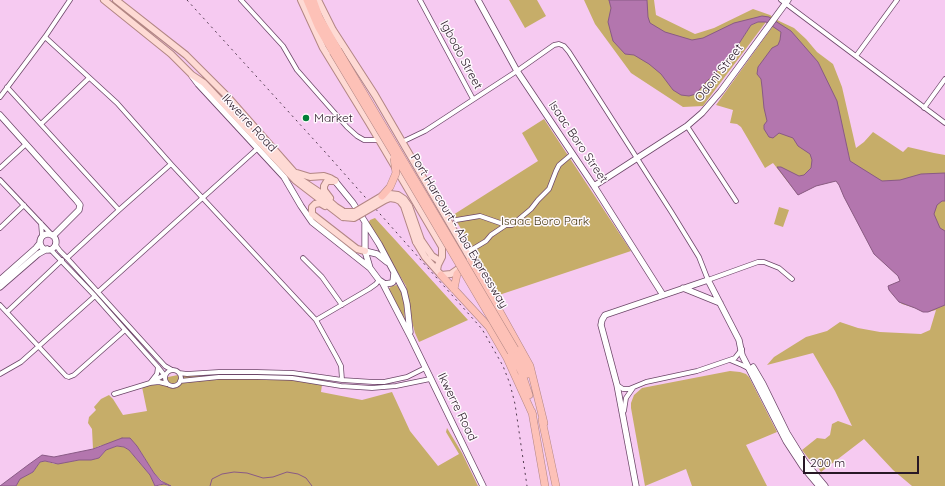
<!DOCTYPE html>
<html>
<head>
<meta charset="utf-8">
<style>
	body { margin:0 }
	#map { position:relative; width:945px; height:486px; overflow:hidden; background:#f6caf1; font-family:Quicksand,sans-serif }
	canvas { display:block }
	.scale { position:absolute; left:803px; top:456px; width:116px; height:18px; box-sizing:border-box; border:2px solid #281826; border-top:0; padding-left:5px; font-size:12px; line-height:14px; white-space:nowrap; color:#281826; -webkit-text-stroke:3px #fef9fd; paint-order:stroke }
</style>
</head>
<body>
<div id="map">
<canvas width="945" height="486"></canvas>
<div class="scale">200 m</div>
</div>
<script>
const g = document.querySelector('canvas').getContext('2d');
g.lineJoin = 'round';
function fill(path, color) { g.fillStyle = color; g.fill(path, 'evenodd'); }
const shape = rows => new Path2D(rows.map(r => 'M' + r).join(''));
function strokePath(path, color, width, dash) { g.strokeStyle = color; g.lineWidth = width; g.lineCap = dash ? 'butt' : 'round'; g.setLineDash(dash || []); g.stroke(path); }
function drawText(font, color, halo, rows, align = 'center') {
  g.font = font + ' Quicksand,sans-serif'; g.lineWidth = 3; g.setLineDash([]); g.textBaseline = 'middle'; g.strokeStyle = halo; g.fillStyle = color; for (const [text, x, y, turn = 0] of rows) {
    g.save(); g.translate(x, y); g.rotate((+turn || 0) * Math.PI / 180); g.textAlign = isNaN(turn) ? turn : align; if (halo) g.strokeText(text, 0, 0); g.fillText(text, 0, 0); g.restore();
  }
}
const green = shape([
	[509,0,537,0,546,16,525,28],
	[584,0,611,0,633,38,738,45,751,25,758,22,766,22,703,106,683,107,631,73,595,24],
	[623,0,654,0,656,15,695,34,714,28,753,9,770,15,779,21,794,28,806,39,817,52,833,64,842,87,856,148,864,142,873,132,903,152,908,147,934,153,945,155,945,179,892,199,850,161,846,146,818,62,762,16,692,60],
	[773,26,781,32,847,189,945,196,945,486,912,486,893,470,864,439,821,472,815,463,809,459,802,450,817,438,825,439,830,435,832,424,838,421,852,426,835,391,813,353,767,365,774,357,806,337,827,331,840,322,858,328,880,332,921,334,930,330,936,310,928,312,923,312,915,308,902,304,893,295,889,290,888,286,900,281,898,276,874,254,844,197,839,185,836,181,816,186,798,195,773,163,765,168,741,127,737,124,730,123,733,110,716,105],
	[544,119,631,251,499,295,453,215,538,161,522,133],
	[779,207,789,210,783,227,774,224],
	[375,218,397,242,468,320,419,342,415,333,412,322,406,286,368,224,370,220],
	[397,285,402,292,404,301,405,322,388,289,392,286],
	[730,371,740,372,746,374,749,377,777,432,746,445,767,486,692,486,686,469,645,486,631,408,631,403,634,395,642,388],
	[293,373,323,377,321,392,362,400,392,392,410,431,438,466,459,454,446,432,447,428,462,453,478,486,158,486,164,484,169,486,161,480,154,473,137,446,130,439,99,446,93,449,92,429,88,423,89,417,96,410,94,407,101,399,109,395,113,399,123,415,147,411,142,387,168,377,183,374],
	[117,446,124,447,129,450,150,475,155,486,16,486,19,479,33,472,40,462,45,461,55,464,79,460,87,460,99,458,106,450]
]);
const water = shape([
	[609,0,647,0,648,17,650,23,665,32,692,40,703,38,734,23,762,16,769,17,791,31,818,62,837,101,850,161,882,181,900,180,921,174,945,173,945,201,942,201,937,205,934,214,940,228,945,231,945,305,928,312,923,312,915,308,899,302,889,290,888,286,900,281,898,276,874,254,844,197,839,185,836,181,816,186,798,195,777,167,781,167,799,176,804,175,811,168,812,160,810,154,798,146,793,138,779,133,773,138,769,137,764,129,764,125,767,121,764,108,762,87,761,79,757,74,758,67,772,48,778,45,780,40,781,32,766,22,758,22,751,25,729,59,704,84,696,94,689,96,681,95,673,90,661,74,649,64,634,55,625,54,613,41,608,22,611,8,609,0],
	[122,438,130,438,137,446,154,473,161,481,171,486,164,484,155,486,150,475,129,450,124,447,117,446,106,450,99,458,91,460,79,460,58,464,45,461,40,462,33,472,20,479,16,486,0,486,28,465,42,455,54,457,93,449,122,438]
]);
const stream = shape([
	[210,486,212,479,222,474,234,472,247,473,263,478,273,477,287,472,298,474,306,478,312,486]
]);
const street = shape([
	[241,0,283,46,297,70,347,127,357,136,364,140,379,140],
	[420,0,473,99],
	[781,0,945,123],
	[45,37,117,103,171,164,316,320,337,358,341,366,342,380],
	[856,56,897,0],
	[7,87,119,210],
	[0,97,45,37,70,0],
	[924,108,945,79],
	[41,124,89,78],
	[687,126,736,201],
	[402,142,425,131,517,71,554,45,559,44,564,46,569,52,672,213,699,257,708,280,758,262,764,262,779,268,792,279],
	[0,168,26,144],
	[0,180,52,235],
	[456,220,480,216,506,225],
	[41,223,42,236],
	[0,228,24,205],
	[55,244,60,251,67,258,165,366,172,370],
	[50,249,95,296,158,367,165,376],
	[466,253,486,241,491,235,506,225,512,225,531,209,538,200,549,189,556,171,559,165,572,154],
	[67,258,119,210,171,164],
	[303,258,322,277,342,305],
	[98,292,258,148],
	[0,305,66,376,69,377,74,375,125,330],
	[7,312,62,260],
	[316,320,369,289,376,284,379,280],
	[730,360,742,365,748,368],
	[158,367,157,374,150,383,159,382,167,384],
	'165 378a8 8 0 1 1 16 0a8 8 0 1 1-16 0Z',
	[179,373,187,374,219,372,257,372,293,373,342,380,373,382,384,382,407,377,425,368],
	[0,374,21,362,95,296],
	[180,381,219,377,257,377,292,378,341,386,372,388,396,386,430,379],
	[617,385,623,389,629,389,646,382,697,371,735,358,742,349],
	[114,394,150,383,164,375],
	[624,411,626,398,633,388]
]);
const secondary = shape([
	[478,0,517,71,594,186,663,295],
	[192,76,198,84,284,177,301,206,312,222,370,268],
	[0,115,77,201,80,205,79,210,53,236],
	[335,181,353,203,379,244,404,291,407,304,410,332],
	[594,186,687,126,702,113,721,91,788,0],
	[365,224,365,251,370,268,379,280,385,284,391,283,393,282,394,273],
	'40 242a8 8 0 1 1 16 0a8 8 0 1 1-16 0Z',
	[365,251,377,254,387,262],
	[0,280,36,248,40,243],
	[382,282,411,338,483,486],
	[0,287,38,254,47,249],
	[683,288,720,303],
	[753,367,763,384,787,433,805,462,825,486],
	[636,486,617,385,601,325,602,320,605,315,611,313,708,280,739,340,742,355,786,441,803,467,819,486]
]);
const primary = shape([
	[104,0,171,54,192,75,204,83,295,180,343,217],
	[116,0,186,55,227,96,301,180,319,192,336,207,344,212],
	[301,0,323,48,369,123,442,247,442,257,438,265,437,270],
	[318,0,333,30,375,95,471,260,451,274,441,275,425,257,416,242],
	[297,173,310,177,324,176,330,178,335,181],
	[330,198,324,190,324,186,327,181,335,181],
	[325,206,320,203,315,204,312,207,312,214,357,249,365,251],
	[421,240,432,256,440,261]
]);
const highway = shape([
	[307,0,318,26,333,52],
	[313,0,319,17,338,50],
	[471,260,530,366,544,423],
	[441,275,489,327,507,358,533,415],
	[454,289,457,274,460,271,468,268],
	[515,349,528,374],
	[511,352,521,371,529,395],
	[532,412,545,486],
	[542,420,556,486]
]);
const rail = shape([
	[187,0,326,153,482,329,503,366,510,384,515,404,527,486]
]);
const primaryBridge = shape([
	[344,212,355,212,382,196,390,194,398,195,404,199,409,206,421,240],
	[343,217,354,218,385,200,390,198,396,199,400,201,404,206,416,242]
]);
const highwayBridge = shape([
	[338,50,515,349],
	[333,52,393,152,511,352],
	[382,196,390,187,396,173,394,158]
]);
const markers = [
	[306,118,4,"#017f38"]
];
const streetNames = [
	["Igbodo Street",461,55,62],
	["Odoni Street",719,73,-52],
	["Ikwerre Road",249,123,47],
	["Isaac Boro Street",578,142,56],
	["Port Harcourt - Aba Expressway",459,231,59],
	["Ikwerre Road",457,407,64]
];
const poiNames = [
	["Market",314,118]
];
const parkNames = [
	["Isaac Boro Park",545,221]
];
fill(green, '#c6ad69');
fill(water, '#b376ae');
strokePath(water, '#895a85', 1);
strokePath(stream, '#895a85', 1);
strokePath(street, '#6d4769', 5.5);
strokePath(secondary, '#6d4769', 7);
strokePath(primary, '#b28684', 8);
strokePath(highway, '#b28684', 8);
strokePath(street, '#fff', 4);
strokePath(secondary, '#fff', 5.5);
strokePath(primary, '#fedad4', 6);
strokePath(highway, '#fdc1b7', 7);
strokePath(rail, '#523c4f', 1, [2, 4]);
strokePath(primaryBridge, '#b28684', 8, []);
strokePath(highwayBridge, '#b28684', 8, []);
strokePath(primaryBridge, '#fedad4', 6);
strokePath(highwayBridge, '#fdc1b7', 7);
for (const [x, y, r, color] of markers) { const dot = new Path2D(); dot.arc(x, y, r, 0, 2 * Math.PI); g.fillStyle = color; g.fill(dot); strokePath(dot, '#fef9fd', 1.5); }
drawText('12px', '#281826', '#fef9fd', streetNames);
drawText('12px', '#281826', '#fef9fd', poiNames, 'left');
drawText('12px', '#473a16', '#fef9fd', parkNames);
</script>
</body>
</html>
